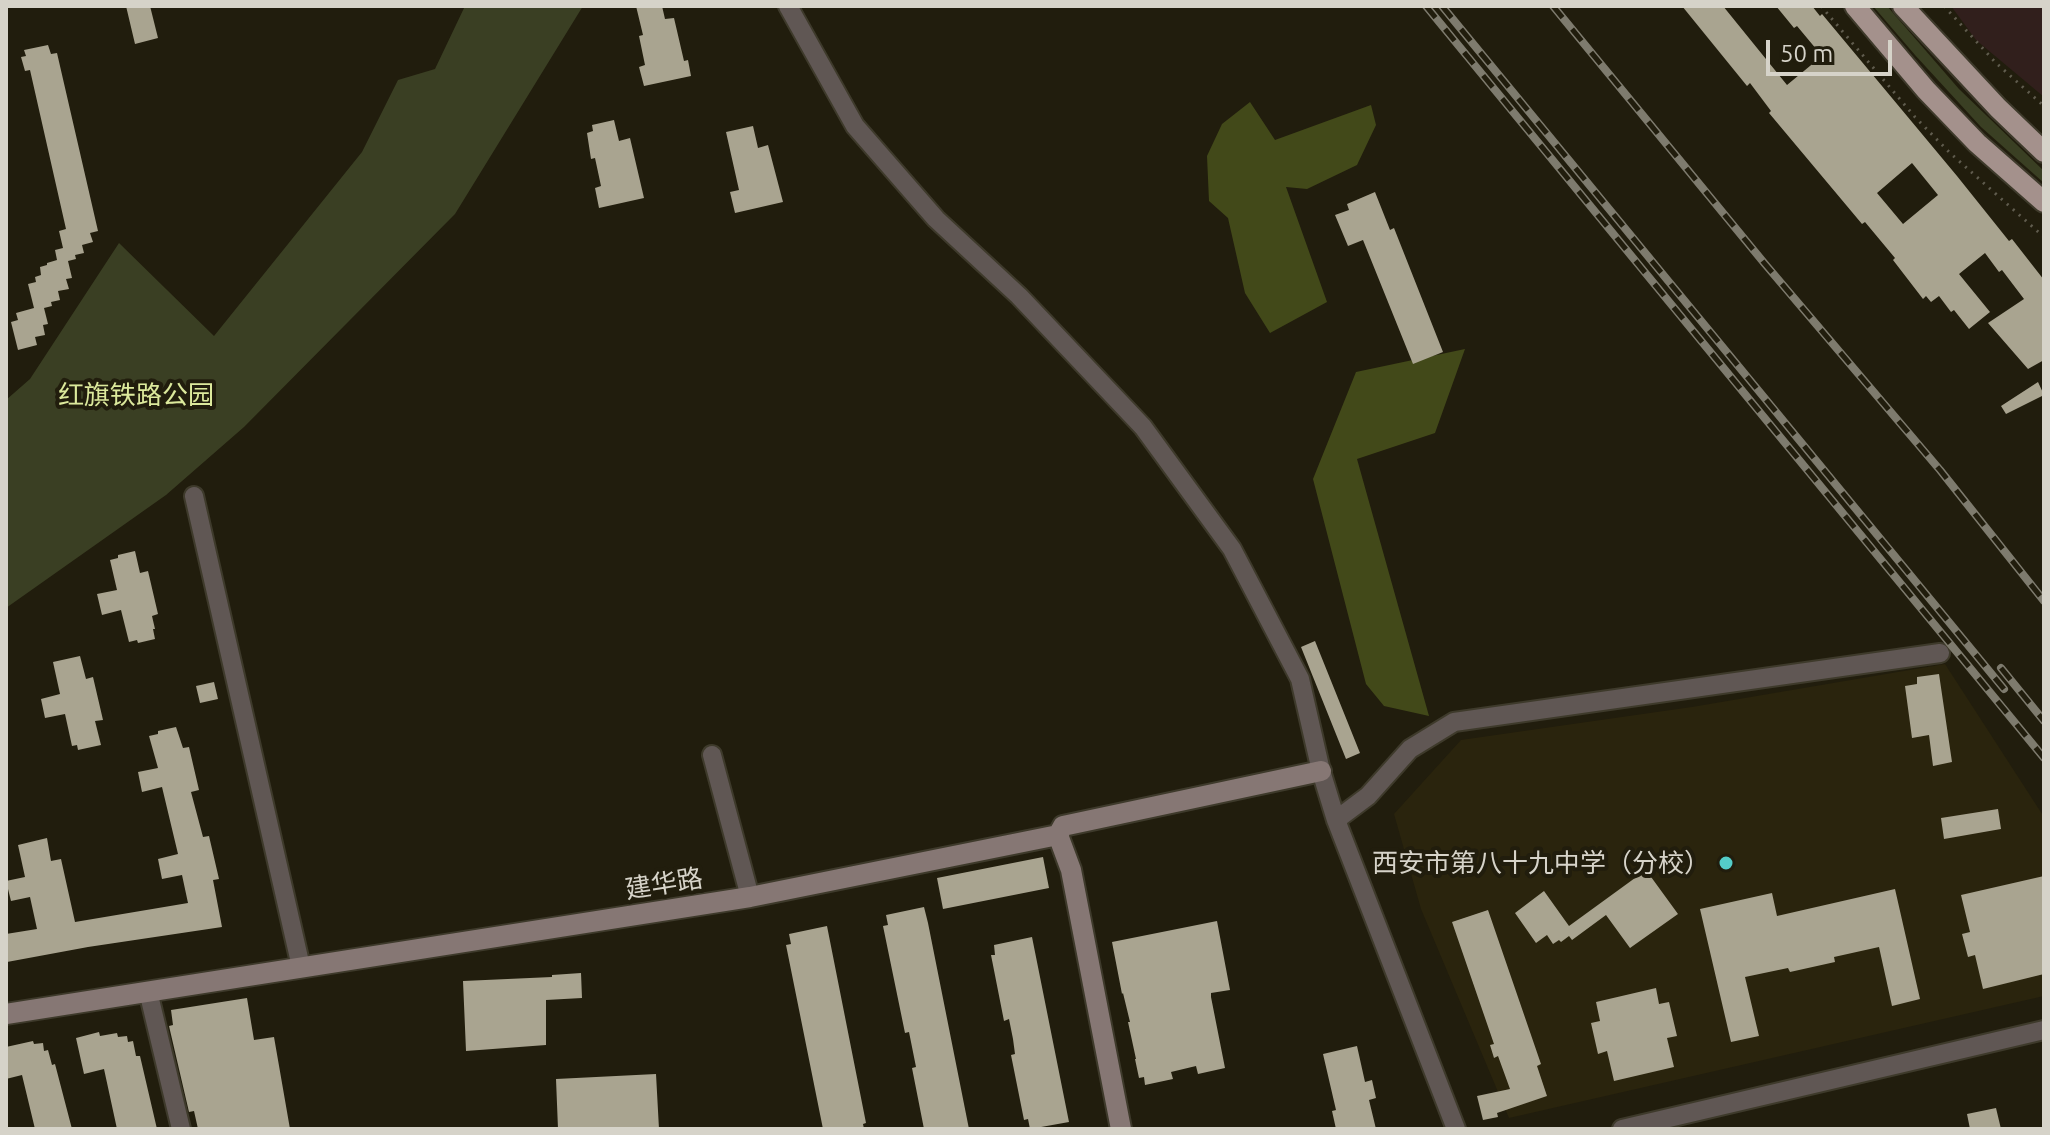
<!DOCTYPE html>
<html>
<head>
<meta charset="utf-8">
<style>
	body { margin:0 }
	#map { position:relative; width:2050px; height:1135px; overflow:hidden; background:#211d0d; font-family:Ubuntu,sans-serif }
	canvas { display:block }
	.frame { position:absolute; inset:0; border:8px solid #d6d3c9; pointer-events:none }
	.scale { position:absolute; left:1766px; top:40px; width:126px; height:36px; box-sizing:border-box; border:4px solid #d6d3c9; border-top:0; padding-left:10px; font-size:24px; line-height:28px; white-space:nowrap; color:#d6d3c9; -webkit-text-stroke:6px #211d0d; paint-order:stroke }
</style>
</head>
<body>
<div id="map">
<canvas width="2050" height="1135"></canvas>
<div class="frame"></div>
<div class="scale">50 m</div>
</div>
<script>
const g = document.querySelector('canvas').getContext('2d');
g.lineJoin = 'round';
function fill(path, color) { g.fillStyle = color; g.fill(path, 'evenodd'); }
const shape = rows => new Path2D(rows.map(r => 'M' + r).join(''));
function strokePath(path, color, width, dash) { g.strokeStyle = color; g.lineWidth = width; g.lineCap = dash ? 'butt' : 'round'; g.setLineDash(dash || []); g.stroke(path); }
function drawText(font, color, halo, rows, align = 'center') {
  g.font = font + ' Ubuntu,"Noto Sans SC",sans-serif'; g.lineWidth = 8; g.setLineDash([]); g.textBaseline = 'middle'; g.strokeStyle = halo; g.fillStyle = color; for (const [text, x, y, turn = 0] of rows) {
    g.save(); g.translate(x, y); g.rotate((+turn || 0) * Math.PI / 180); g.textAlign = isNaN(turn) ? turn : align; if (halo) g.strokeText(text, 0, 0); g.fillText(text, 0, 0); g.restore();
  }
}
const built = shape([
	[1945,664,2044,817,2044,996,1509,1118,1421,909,1394,814,1461,740,1692,707]
]);
const industrial = shape([
	[1951,6,2044,6,2044,97,1976,40]
]);
const green = shape([
	[465,6,583,6,455,214,244,427,166,495,6,608,6,400,30,379,119,243,214,336,362,152,398,80,435,69],
	[1873,6,1887,6,1959,89,2044,171,2044,183,1981,127,1915,55]
]);
const forest = shape([
	[1250,102,1275,140,1371,105,1376,125,1357,165,1307,189,1286,187,1327,302,1270,333,1245,293,1228,218,1209,201,1207,156,1222,124],
	[1465,349,1435,433,1357,459,1429,716,1384,706,1366,684,1313,479,1356,372]
]);
const building = shape([
	[126,6,150,6,158,38,135,44],
	[636,6,662,6,665,19,674,18,684,61,688,60,691,76,644,86,639,67,645,65,639,36,643,35],
	[1682,6,1723,6,1787,85,1822,56,1797,26,1794,28,1776,6,1812,6,1820,16,1822,14,1957,176,2009,241,2012,239,2044,280,2044,360,2028,369,1988,323,2024,299,2002,270,1999,272,1985,253,1959,274,1990,312,1969,329,1954,310,1951,312,1939,296,1931,302,1926,296,1923,299,1893,260,1895,258,1865,222,1862,224,1769,113,1771,111,1750,83,1747,86],
	[1912,163,1938,195,1903,224,1877,193],
	[48,45,51,54,57,53,98,231,90,233,93,242,82,245,84,253,75,255,76,259,68,261,72,278,66,279,69,289,58,291,60,300,51,302,52,306,44,308,48,324,43,325,45,335,35,337,37,345,18,350,11,322,18,320,16,313,34,308,28,284,36,282,35,277,41,275,40,267,47,265,47,263,57,260,55,250,63,248,59,231,66,229,30,70,25,71,21,57,26,56,24,50],
	[614,120,619,141,630,138,644,198,599,208,595,188,601,186,595,158,591,159,587,133,593,131,592,125],
	[753,126,758,148,768,145,783,202,735,213,730,192,739,190,726,132],
	[1375,192,1390,230,1394,228,1443,352,1413,364,1363,240,1348,246,1335,215,1349,210,1347,204],
	[2038,382,2044,395,2006,414,2001,406],
	[135,551,140,573,148,571,158,614,152,616,155,629,153,629,155,639,138,643,137,640,129,642,121,610,102,615,97,594,117,590,110,560,118,558,118,555],
	[1315,641,1360,753,1346,759,1301,647],
	[80,656,86,679,93,677,103,720,95,721,101,745,78,750,77,745,72,746,65,714,45,718,41,699,60,694,53,662],
	[1939,674,1952,762,1933,766,1929,735,1912,738,1905,686,1917,684,1917,677],
	[214,682,218,699,200,703,196,686],
	[176,727,183,748,189,747,199,790,191,792,203,837,209,836,219,879,213,880,222,927,88,947,7,962,6,934,37,929,30,897,11,901,6,881,25,877,18,845,47,838,51,861,61,859,75,922,188,903,182,875,162,879,158,859,178,854,162,787,142,792,138,772,158,768,149,736,158,734,158,731],
	[1998,809,2001,829,1944,839,1941,818],
	[1043,857,1049,888,943,909,937,878],
	[1646,870,1678,914,1630,948,1606,915,1572,940,1569,936,1561,942,1559,940,1553,944,1547,935,1536,943,1515,913,1544,891,1569,926],
	[2044,876,2044,974,1983,989,1975,955,1968,957,1962,934,1970,932,1961,895],
	[1895,889,1920,999,1892,1006,1879,947,1834,957,1835,962,1790,972,1788,968,1745,977,1759,1036,1731,1042,1700,909,1772,893,1777,916],
	[924,907,928,923,969,1129,924,1129,912,1068,916,1067,909,1032,905,1033,883,926,888,925,886,915],
	[1488,910,1541,1064,1537,1066,1547,1096,1497,1113,1498,1117,1483,1120,1477,1096,1510,1089,1498,1056,1494,1058,1490,1045,1494,1044,1452,922],
	[1217,921,1230,990,1211,993,1211,997,1225,1068,1198,1074,1196,1066,1171,1072,1173,1079,1145,1085,1144,1077,1139,1078,1135,1059,1136,1059,1128,1022,1130,1022,1123,993,1122,994,1112,942],
	[827,926,866,1123,863,1124,864,1129,823,1129,786,945,791,944,789,934],
	[1032,937,1069,1122,1030,1129,1028,1119,1024,1120,1011,1055,1015,1054,1013,1039,1009,1019,1004,1021,991,955,995,955,994,945],
	[581,973,582,998,546,1000,546,1045,466,1051,463,981,552,977,552,975],
	[1656,988,1659,1004,1669,1002,1677,1036,1667,1038,1674,1067,1614,1081,1607,1051,1598,1054,1591,1023,1600,1021,1596,1002],
	[247,998,254,1040,274,1037,290,1129,198,1129,194,1111,189,1112,169,1026,173,1025,171,1010],
	[99,1032,100,1036,117,1033,118,1037,127,1036,128,1042,133,1041,136,1056,140,1056,157,1129,117,1129,104,1069,84,1074,76,1038],
	[33,1041,34,1044,43,1043,44,1051,48,1050,52,1065,55,1064,72,1129,35,1129,22,1075,6,1079,6,1047],
	[1357,1046,1365,1082,1372,1080,1376,1098,1369,1100,1376,1129,1336,1129,1332,1111,1336,1110,1323,1054],
	[656,1074,659,1129,558,1129,556,1079],
	[1996,1108,2001,1129,1970,1129,1967,1114]
]);
const path = shape([
	[1821,6,1915,117,1950,153,2044,237],
	[1944,6,1996,63,2044,106]
]);
const street = shape([
	[788,6,855,126,936,219,1019,296,1143,427,1232,549,1300,679,1321,771,1336,820,1456,1129],
	[194,496,301,967],
	[712,755,750,897],
	[1336,820,1368,796,1410,749,1454,722,1940,653],
	[148,991,181,1129],
	[1622,1129,2044,1030]
]);
const secondary = shape([
	[1058,835,1071,870,1121,1129],
	[6,1014,750,897,1058,835,1063,826,1321,771]
]);
const primary = shape([
	[1855,6,1926,90,1977,143,2044,202],
	[1903,6,1998,108,2044,152]
]);
const rail = shape([
	[1426,6,2044,758],
	[1442,6,2004,689],
	[1553,6,1765,264,1940,470,2044,601],
	[2001,668,2044,721]
]);
const markers = [
	[1726,863,8,"#54cdc8"]
];
const parkNames = [
	["红旗铁路公园",136,395]
];
const poiNames = [
	["西安市第八十九中学（分校）",1710,863]
];
const streetNames = [
	["建华路",664,884,-9]
];
fill(built, '#2a240d');
fill(industrial, '#311f1c');
fill(green, '#3a3f23');
fill(forest, '#424919');
fill(building, '#a9a490');
strokePath(street, '#3e3a2b', 22);
strokePath(secondary, '#3e3a2b', 24);
strokePath(primary, '#3e3a2b', 24);
strokePath(path, '#605c4e', 3, [2, 6]);
strokePath(street, '#605754', 18);
strokePath(secondary, '#867774', 20);
strokePath(primary, '#a4918c', 20);
strokePath(rail, '#7e7b6e', 8);
strokePath(rail, '#211d0d', 5, [15]);
for (const [x, y, r, color] of markers) { const dot = new Path2D(); dot.arc(x, y, r, 0, 2 * Math.PI); g.fillStyle = color; g.fill(dot); strokePath(dot, '#211d0d', 3); }
drawText('26px', '#dce99c', '#211d0d', parkNames);
drawText('26px', '#d6d3c9', '#211d0d', poiNames, 'right');
drawText('26px', '#d6d3c9', '#211d0d', streetNames);
</script>
</body>
</html>
